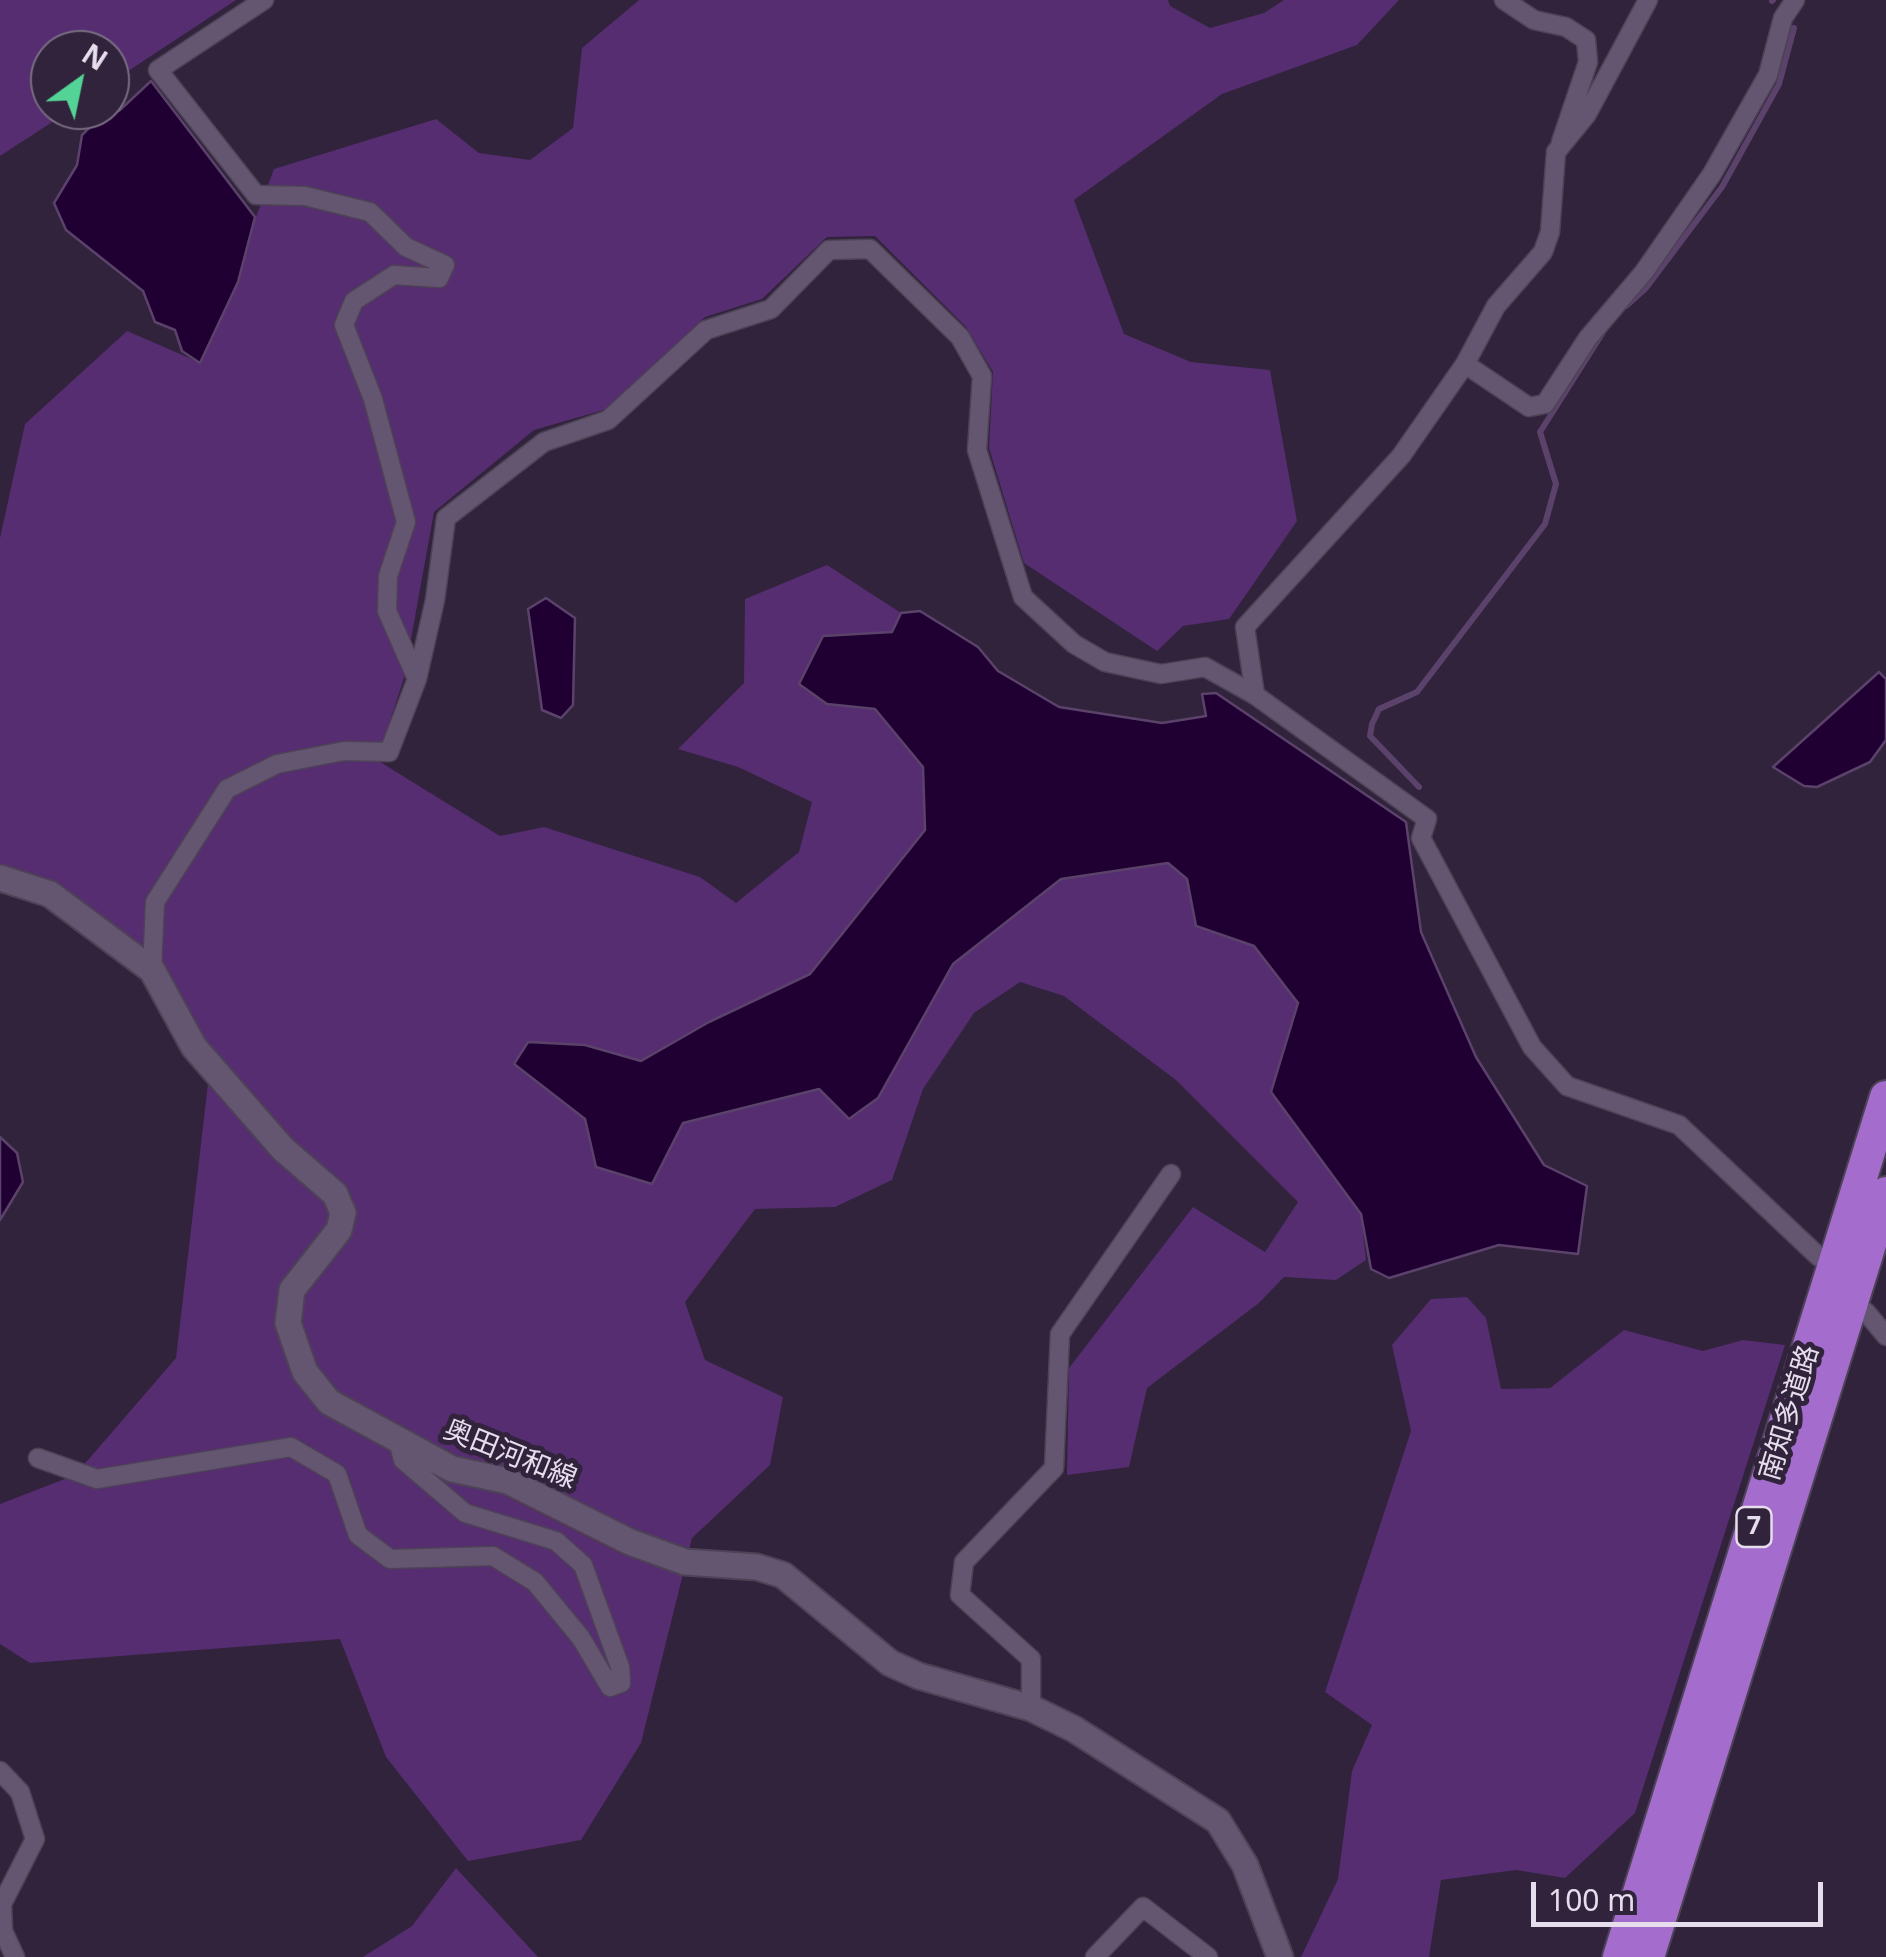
<!DOCTYPE html>
<html>
<head>
<meta charset="utf-8">
<style>
	body { margin:0 }
	#map { position:relative; width:1886px; height:1957px; overflow:hidden; background:#30233b; font-family:"Noto Sans",sans-serif }
	canvas { display:block }
	.north { position:absolute; left:30px; top:30px; width:100px; height:100px; box-sizing:border-box; background:#30233b; border:2px solid #796d82; border-radius:50%; rotate:33deg; font-size:28px; font-weight:700; line-height:40px; text-align:center; color:#e6dded }
	.north::after { content:''; display:block; margin:auto; width:35px; height:45px; background:#53d396; clip-path:polygon(50% 0,100% 100%,50% 72%,0 100%) }
	.scale { position:absolute; left:1531px; top:1882px; width:292px; height:45px; box-sizing:border-box; border:5px solid #e6dded; border-top:0; padding-left:12px; font-size:30px; line-height:35px; white-space:nowrap; color:#e6dded; -webkit-text-stroke:8px #30233b; paint-order:stroke }
</style>
</head>
<body>
<div id="map">
<canvas width="1886" height="1957"></canvas>
<div class="north">N</div>
<div class="scale">100 m</div>
</div>
<script>
const g = document.querySelector('canvas').getContext('2d');
g.lineJoin = 'round';
function fill(path, color) { g.fillStyle = color; g.fill(path, 'evenodd'); }
const shape = rows => new Path2D(rows.map(r => 'M' + r).join(''));
function strokePath(path, color, width, dash) { g.strokeStyle = color; g.lineWidth = width; g.lineCap = dash ? 'butt' : 'round'; g.setLineDash(dash || []); g.stroke(path); }
function drawText(font, color, halo, rows, align = 'center') {
  g.font = font + ' "Noto Sans","Noto Sans JP",sans-serif'; g.lineWidth = 10; g.setLineDash([]); g.textBaseline = 'middle'; g.strokeStyle = halo; g.fillStyle = color; for (const [text, x, y, turn = 0] of rows) {
    g.save(); g.translate(x, y); g.rotate((+turn || 0) * Math.PI / 180); g.textAlign = isNaN(turn) ? turn : align; if (halo) g.strokeText(text, 0, 0); g.fillText(text, 0, 0); g.restore();
  }
}
const green = shape([
	[0,0,236,0,110,83,110,50,50,50,50,110,71,110,0,156],
	[639,0,1168,0,1170,6,1210,28,1264,13,1284,0,1399,0,1357,45,1222,94,1074,200,1124,334,1191,362,1270,370,1297,521,1229,619,1183,626,1157,651,1024,563,989,448,993,372,966,327,875,236,827,237,762,299,705,317,607,409,534,430,434,512,404,678,377,760,500,836,544,827,700,877,736,903,799,852,812,802,738,767,678,749,744,683,745,599,827,565,901,613,892,632,823,636,828,704,875,709,923,767,925,830,810,974,709,1022,641,1061,585,1045,514,1065,585,1120,683,1123,820,1089,849,1118,916,1028,953,964,1061,879,1169,863,1187,879,1196,926,1254,946,1298,1003,1271,1092,1361,1214,1366,1260,1336,1280,1284,1277,1259,1303,1147,1388,1129,1467,1067,1475,1069,1368,1193,1207,1265,1252,1298,1202,1176,1080,1064,996,1020,982,974,1013,923,1089,892,1180,835,1207,755,1209,685,1302,705,1360,783,1397,770,1465,692,1538,641,1743,581,1840,468,1861,386,1757,340,1639,30,1663,0,1644,0,1504,75,1475,176,1358,209,1075,166,970,91,907,55,883,0,867,0,538,25,424,127,331,201,363,274,169,436,119,479,153,530,160,573,128,582,48],
	[1467,1297,1486,1318,1501,1389,1550,1388,1624,1330,1703,1351,1743,1340,1785,1345,1635,1813,1565,1878,1516,1870,1441,1880,1429,1957,1301,1957,1338,1879,1352,1771,1372,1725,1325,1692,1411,1431,1392,1345,1431,1299],
	[456,1868,538,1957,363,1957,412,1926]
]);
const water = shape([
	[151,81,255,217,238,282,200,363,182,351,175,330,155,322,143,291,66,230,54,203,77,165,82,135,97,120,120,110,151,81],
	[546,598,575,618,573,705,561,718,542,710,528,609,546,598],
	[920,611,978,647,998,671,1059,707,1162,723,1206,716,1202,694,1216,693,1406,822,1421,932,1476,1057,1544,1165,1587,1186,1578,1254,1499,1245,1389,1278,1371,1269,1361,1214,1271,1092,1298,1003,1254,946,1196,926,1187,879,1168,863,1061,879,953,964,878,1098,849,1119,819,1089,683,1123,652,1184,596,1167,585,1119,514,1064,528,1042,585,1045,641,1061,709,1022,810,974,925,830,923,767,875,709,827,704,799,684,823,636,892,632,901,613,920,611],
	[1879,672,1886,679,1886,740,1870,762,1817,787,1804,786,1773,767,1879,672],
	[0,1137,17,1153,23,1182,0,1220,0,1137]
]);
const stream = shape([
	[1772,1,1773,0],
	[1626,306,1646,288,1722,187,1779,84,1794,28],
	[1419,787,1370,736,1372,724,1379,709,1417,692,1545,524,1556,484,1540,432,1602,334]
]);
const street = shape([
	[264,0,158,70,256,195,305,196,370,212,406,247,445,265,439,278,394,275,354,301,344,325,373,399,406,522,388,576,387,611,417,679],
	[1504,0,1534,20,1566,27,1586,40,1588,62,1561,142],
	[1465,364,1529,407,1545,404,1588,338,1644,272,1712,174,1768,75,1783,18,1795,0],
	[1255,695,1245,627,1401,456,1465,364,1496,306,1543,252,1550,232,1556,152,1587,114,1648,0],
	[152,970,155,902,227,789,277,764,344,751,389,752,417,679,435,600,446,518,544,442,608,420,706,330,771,309,829,250,870,249,960,337,982,376,977,450,1023,597,1074,644,1105,662,1161,674,1205,667,1255,695,1427,819,1421,838,1532,1047,1567,1086,1679,1125,1819,1257],
	[1866,1312,1886,1336],
	[38,1458,97,1479,291,1447,337,1474,358,1535,390,1559,493,1556,535,1582,581,1638,610,1687,621,1683,620,1667,583,1565,556,1541,465,1513,403,1460,397,1437],
	[1031,1708,1031,1659,960,1595,964,1562,1054,1468,1060,1334,1171,1174],
	[0,1771,20,1792,35,1839,2,1904,3,1931,15,1957],
	[1095,1957,1143,1907,1208,1957]
]);
const secondary = shape([
	[0,878,50,894,152,970,194,1047,283,1149,335,1194,343,1213,339,1230,292,1290,288,1323,305,1372,329,1402,452,1469,508,1481,630,1542,685,1562,757,1567,783,1575,890,1663,919,1676,1031,1708,1074,1729,1218,1821,1245,1865,1280,1957]
]);
const highway = shape([
	[1619,1957,1886,1097],
	[1648,1957,1886,1193]
]);
const shields = [
	[1754,1527,35]
];
const shieldNames = [
	["7",1754,1527]
];
const streetNames = [
	["南知多道路",1790,1413,-73],
	["奥田河和線",510,1455,22]
];
fill(green, '#552d70');
fill(water, '#200032');
strokePath(water, '#5b426a', 2.5);
strokePath(stream, '#5b426a', 6);
strokePath(street, '#4e4256', 21);
strokePath(secondary, '#4e4256', 29);
strokePath(highway, '#4e4256', 36);
strokePath(street, '#645671', 18);
strokePath(secondary, '#645671', 25);
strokePath(highway, '#a46ccd', 32);
for (const [x, y, w] of shields) { const box = new Path2D(); box.roundRect(x - w / 2, y - 20, w, 40, 8); g.fillStyle = '#30233b'; g.fill(box); strokePath(box, '#e6dded', 2.5); }
drawText('bold 25px', '#e6dded', null, shieldNames);
drawText('28px', '#e6dded', '#30233b', streetNames);
</script>
</body>
</html>
